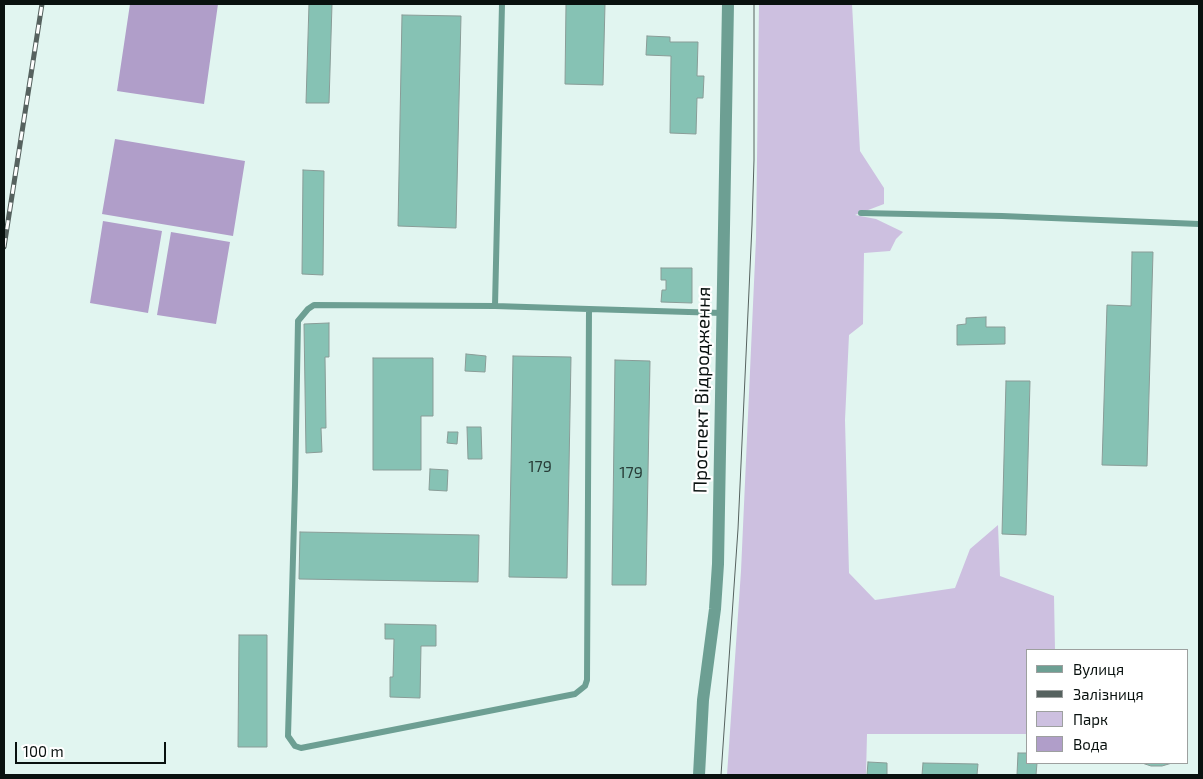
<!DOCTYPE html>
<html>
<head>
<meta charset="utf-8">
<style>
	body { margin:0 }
	#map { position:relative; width:1203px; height:779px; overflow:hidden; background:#e1f5f0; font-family:"Exo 2",sans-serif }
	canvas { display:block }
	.frame { position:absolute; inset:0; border:5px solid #09110f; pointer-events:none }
	.legend { position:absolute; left:1026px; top:649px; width:162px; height:115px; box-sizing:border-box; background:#fff; border:1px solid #9da09f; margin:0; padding:6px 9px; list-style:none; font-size:15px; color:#09110f }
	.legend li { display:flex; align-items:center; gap:10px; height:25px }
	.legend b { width:25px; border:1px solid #9da09f }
	.scale { position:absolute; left:15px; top:742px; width:151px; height:22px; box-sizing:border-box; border:2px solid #09110f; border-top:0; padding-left:6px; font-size:15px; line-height:18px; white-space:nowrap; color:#09110f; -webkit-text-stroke:4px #fff; paint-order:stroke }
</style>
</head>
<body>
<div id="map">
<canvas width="1203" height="779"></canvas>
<div class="frame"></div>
<ul class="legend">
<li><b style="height:6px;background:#6d9f93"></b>Вулиця</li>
<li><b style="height:6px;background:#56625f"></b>Залізниця</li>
<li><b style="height:14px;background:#cdc0e0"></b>Парк</li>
<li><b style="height:14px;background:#b09ec9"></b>Вода</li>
</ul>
<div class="scale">100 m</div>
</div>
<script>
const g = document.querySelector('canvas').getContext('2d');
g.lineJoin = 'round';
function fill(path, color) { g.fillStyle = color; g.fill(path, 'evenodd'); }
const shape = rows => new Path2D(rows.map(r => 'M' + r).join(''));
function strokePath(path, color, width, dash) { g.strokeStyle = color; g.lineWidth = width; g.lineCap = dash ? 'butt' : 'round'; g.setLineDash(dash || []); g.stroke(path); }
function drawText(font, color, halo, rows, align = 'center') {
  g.font = font + ' "Exo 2",sans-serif'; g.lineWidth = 4.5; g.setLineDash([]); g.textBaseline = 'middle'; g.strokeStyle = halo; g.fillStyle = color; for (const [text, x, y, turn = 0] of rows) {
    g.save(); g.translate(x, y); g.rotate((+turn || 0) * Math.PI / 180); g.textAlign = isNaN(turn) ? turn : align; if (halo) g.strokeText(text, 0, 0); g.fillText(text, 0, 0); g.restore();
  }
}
const green = shape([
	[759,4,852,4,860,151,884,188,884,204,855,215,876,219,903,232,896,239,890,251,864,253,863,324,849,335,845,420,849,573,875,600,955,588,970,549,998,525,1000,576,1054,596,1055,650,1027,650,1027,734,867,734,866,775,727,775,741,571,756,238]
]);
const water = shape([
	[130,4,218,4,204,104,117,91],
	[115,139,245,161,233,236,102,214],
	[103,221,162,231,148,313,90,303],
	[171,232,230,242,216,324,157,315]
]);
const building = shape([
	[309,4,332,4,329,103,306,103,309,4],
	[566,4,605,4,603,85,565,84,566,4],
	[402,15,461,16,456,228,398,226,402,15],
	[647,36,670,37,670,42,698,42,697,76,704,76,703,98,697,98,696,134,670,133,671,56,646,55,647,36],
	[303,170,324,171,323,275,302,274,303,170],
	[1132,252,1153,252,1147,466,1102,465,1107,305,1131,306,1132,252],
	[661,268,692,268,692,303,661,302,662,290,666,290,666,280,661,280,661,268],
	[986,317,986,327,1005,327,1005,344,957,345,957,325,966,324,966,318,986,317],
	[329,323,329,357,325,357,326,428,321,428,322,452,306,453,304,324,329,323],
	[466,354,486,356,485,372,465,371,466,354],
	[513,356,571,357,567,578,509,577,513,356],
	[373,358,433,358,433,416,421,416,421,470,373,470,373,358],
	[615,360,650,361,646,585,612,585,615,360],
	[1006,381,1030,381,1026,535,1002,534,1006,381],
	[467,427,481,427,482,459,468,459,467,427],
	[448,432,458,432,457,444,447,443,448,432],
	[430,469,448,470,447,491,429,490,430,469],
	[300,532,479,535,478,582,299,579,300,532],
	[385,624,436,625,436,646,421,646,420,698,390,697,390,677,393,677,394,639,385,639,385,624],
	[239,635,267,635,267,747,238,747,239,635],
	[1018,753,1027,753,1027,763,1037,763,1036,775,1017,775,1018,753],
	[868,762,887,763,887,775,867,775,868,762],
	[923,763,978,764,977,775,922,775,923,763],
	[1142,763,1172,763,1162,766,1151,766,1142,763]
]);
const service = shape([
	[861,213,1002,216,1199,224],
	[495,306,502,4],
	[589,309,587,680,585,686,575,694,301,748,295,746,288,736,295,486,298,321,308,309,314,305,495,306,589,309,722,313]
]);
const tertiary = shape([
	[699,775,703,700,715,609,718,564,728,4]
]);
const tram = shape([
	[721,775,738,529,752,225,754,160,754,4]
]);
const rail = shape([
	[4,247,42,4]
]);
const numberNames = [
	["179",540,467],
	["179",631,473]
];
const streetNames = [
	["Проспект Відродження",702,390,-89]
];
fill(green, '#cdc0e0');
fill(water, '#b09ec9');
fill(building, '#86c2b4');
strokePath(building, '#899c97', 1);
strokePath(service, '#6d9f93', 6);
strokePath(tertiary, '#6d9f93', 12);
strokePath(tram, '#56625f', 1);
strokePath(rail, '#56625f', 5);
strokePath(rail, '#fff', 3, [9]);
drawText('16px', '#283d38', null, numberNames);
drawText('19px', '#09110f', '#fff', streetNames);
</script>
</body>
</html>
